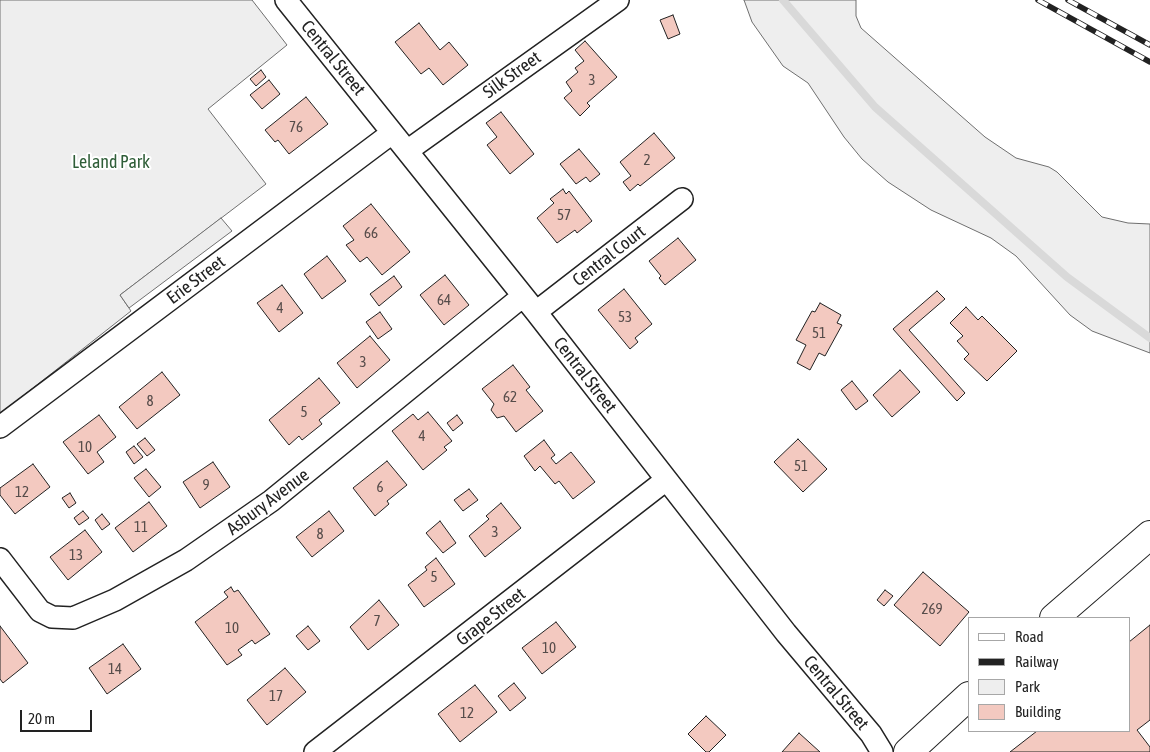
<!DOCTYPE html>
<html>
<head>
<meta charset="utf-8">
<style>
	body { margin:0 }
	#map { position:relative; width:1150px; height:752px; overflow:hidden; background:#fff; font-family:"Asap Condensed",sans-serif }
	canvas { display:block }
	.legend { position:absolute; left:968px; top:617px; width:162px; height:115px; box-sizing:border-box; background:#fff; border:1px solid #a7a7a7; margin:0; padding:6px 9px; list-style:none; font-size:15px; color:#222 }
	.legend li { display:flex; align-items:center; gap:10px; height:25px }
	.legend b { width:25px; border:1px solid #a7a7a7 }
	.scale { position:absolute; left:20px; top:710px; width:72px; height:22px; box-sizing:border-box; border:2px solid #222; border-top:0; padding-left:6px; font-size:15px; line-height:18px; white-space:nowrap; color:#222; -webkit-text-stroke:4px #fff; paint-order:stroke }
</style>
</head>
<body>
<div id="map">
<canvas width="1150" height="752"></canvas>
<ul class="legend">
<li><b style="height:6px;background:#fff"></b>Road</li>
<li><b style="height:6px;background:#222"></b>Railway</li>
<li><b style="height:14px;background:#eee"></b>Park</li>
<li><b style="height:14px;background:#f3c9c0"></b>Building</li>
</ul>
<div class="scale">20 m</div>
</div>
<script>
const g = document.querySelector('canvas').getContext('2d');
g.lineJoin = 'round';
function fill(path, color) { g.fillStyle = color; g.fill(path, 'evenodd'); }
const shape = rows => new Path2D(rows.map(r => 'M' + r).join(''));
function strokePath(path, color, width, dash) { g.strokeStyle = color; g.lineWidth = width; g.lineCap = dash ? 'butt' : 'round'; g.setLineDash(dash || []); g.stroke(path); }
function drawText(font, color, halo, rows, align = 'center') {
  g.font = font + ' "Asap Condensed",sans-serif'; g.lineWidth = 4; g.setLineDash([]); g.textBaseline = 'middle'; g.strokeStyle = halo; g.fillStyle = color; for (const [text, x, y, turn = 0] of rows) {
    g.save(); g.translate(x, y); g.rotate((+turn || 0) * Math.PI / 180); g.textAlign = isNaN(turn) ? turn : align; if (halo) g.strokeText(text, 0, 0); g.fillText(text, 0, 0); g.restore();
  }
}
const green = shape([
	[0,0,252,0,287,45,208,109,266,184,120,295,131,311,0,414,0,0],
	[744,0,856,0,856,16,861,28,985,137,1016,158,1049,167,1057,172,1102,217,1128,223,1150,224,1150,353,1092,331,1070,315,1016,256,991,238,931,210,888,182,862,159,844,137,808,83,783,66,752,22,744,0]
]);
const parking = shape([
	[221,218,232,231,129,308,120,295,221,218]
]);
const stream = shape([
	[783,0,875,107,1067,277,1150,338]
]);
const building = shape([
	[673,15,680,34,668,39,660,20,673,15],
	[419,23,440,50,449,42,468,65,443,85,429,68,421,74,395,42,419,23],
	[585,41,617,77,587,103,590,106,580,116,564,98,572,91,566,82,578,72,575,68,584,61,575,50,585,41],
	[261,70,266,77,256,86,250,79,261,70],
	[269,80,280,94,262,109,250,95,269,80],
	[306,97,328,124,289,154,278,140,275,142,265,130,306,97],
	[501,112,534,154,510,174,487,145,497,137,486,123,501,112],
	[654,133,675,158,640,186,638,184,630,191,623,182,631,176,620,162,654,133],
	[579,149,600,174,590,182,586,177,576,184,560,164,579,149],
	[563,189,566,194,569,191,592,221,577,233,575,230,557,243,537,218,554,203,550,199,563,189],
	[371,204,410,252,382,275,367,257,360,262,346,245,354,240,343,226,371,204],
	[678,238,696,260,665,285,659,278,661,276,649,261,678,238],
	[327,256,346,281,322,299,304,274,327,256],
	[445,275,469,305,444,325,420,295,445,275],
	[394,276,402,287,379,306,370,294,394,276],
	[282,285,303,313,279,332,257,303,282,285],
	[624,289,652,324,635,338,638,342,630,349,598,310,624,289],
	[937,291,945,299,909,330,965,393,957,401,893,329,937,291],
	[820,303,841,315,837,323,842,325,825,356,819,353,810,370,797,363,806,345,796,340,812,311,815,312,820,303],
	[966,307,978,320,982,316,1017,351,987,381,964,359,969,354,957,341,963,336,950,323,966,307],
	[380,312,392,329,378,339,366,322,380,312],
	[370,336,390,360,357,388,337,363,370,336],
	[513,365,530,387,526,390,543,411,516,432,504,416,497,418,491,410,494,404,482,389,513,365],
	[900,370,920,392,892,417,873,395,900,370],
	[162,372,180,395,137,429,119,407,162,372],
	[319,378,340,403,319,420,322,424,302,440,299,436,289,445,269,420,319,378],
	[852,381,868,401,856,410,841,390,852,381],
	[428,412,452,441,444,447,447,450,423,470,392,431,413,414,418,420,428,412],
	[99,415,116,437,97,452,104,462,88,474,63,442,99,415],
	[457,415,463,423,453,431,447,423,457,415],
	[145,438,155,450,147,456,137,444,145,438],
	[798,439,827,469,803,492,774,462,798,439],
	[544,440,555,455,551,458,556,464,571,452,595,482,573,499,559,481,555,484,540,466,535,471,524,456,544,440],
	[134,446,143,457,134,464,126,452,134,446],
	[387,461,407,485,387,501,389,504,375,516,353,488,387,461],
	[213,462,230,487,200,508,183,482,213,462],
	[33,464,50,487,15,514,0,495,0,488,33,464],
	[146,469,161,487,149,497,134,478,146,469],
	[469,489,478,500,463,511,454,500,469,489],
	[70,493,76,503,69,508,62,498,70,493],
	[149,502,167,526,133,552,115,528,149,502],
	[501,503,521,528,485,557,469,536,489,519,486,516,501,503],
	[83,511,89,518,79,525,74,518,83,511],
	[329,511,344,531,312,557,296,537,329,511],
	[102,514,110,524,102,530,95,520,102,514],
	[440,521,456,543,443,553,426,533,440,521],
	[85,530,102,552,68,580,50,557,85,530],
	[436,558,455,584,424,607,408,585,427,570,425,567,436,558],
	[923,572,969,612,940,646,894,605,923,572],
	[231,587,234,592,238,590,270,634,255,644,252,640,238,650,242,655,227,665,195,622,228,597,224,592,231,587],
	[885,590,893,596,884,606,877,600,885,590],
	[379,600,399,625,368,650,350,627,379,600],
	[556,622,576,647,542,674,522,648,556,622],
	[1150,625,1150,720,1137,730,1150,747,1150,752,1010,752,1037,731,1129,731,1129,642,1150,625],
	[0,626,28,663,3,683,0,679,0,626],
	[308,626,320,641,308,650,296,636,308,626],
	[123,644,141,669,107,694,89,668,123,644],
	[285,668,306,692,267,725,247,700,285,668],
	[514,683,526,698,510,711,498,696,514,683],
	[475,685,497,712,460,742,438,714,475,685],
	[706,716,726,735,709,752,706,752,688,734,706,716],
	[799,733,820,752,782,752,799,733]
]);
const street = shape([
	[286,0,536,312,786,633,871,734,882,752],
	[407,151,618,0],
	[536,312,682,199],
	[0,427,392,133],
	[0,559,40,611,52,617,73,618,115,600,186,560,271,501,523,296],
	[315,752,666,480]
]);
const primary = shape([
	[1054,618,1150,535],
	[908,752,969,696]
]);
const rail = shape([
	[1038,0,1150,62],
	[1068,0,1150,45]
]);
const numberNames = [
	["3",592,80],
	["76",296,127],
	["2",647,160],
	["57",564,215],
	["66",371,233],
	["64",444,300],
	["4",280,308],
	["53",625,317],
	["51",819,333],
	["3",363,362],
	["62",510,397],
	["8",150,401],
	["5",304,412],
	["4",422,436],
	["10",85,447],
	["51",801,466],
	["9",206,485],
	["6",380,487],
	["12",22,492],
	["11",141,527],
	["3",495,532],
	["8",320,534],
	["13",76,555],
	["5",434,577],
	["269",932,609],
	["7",377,621],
	["10",232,628],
	["10",549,648],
	["14",115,669],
	["17",276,696],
	["12",467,713]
];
const streetNames = [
	["Central Street",333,58,51],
	["Silk Street",512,75,-36],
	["Central Court",609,256,-38],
	["Erie Street",196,280,-37],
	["Central Street",585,375,52],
	["Asbury Avenue",268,502,-37],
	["Grape Street",491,617,-38],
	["Central Street",836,693,50]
];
const parkNames = [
	["Leland Park",111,162]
];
fill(green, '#eee');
strokePath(green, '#6f6f6f', 1);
fill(parking, '#ededed');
strokePath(parking, '#6f6f6f', 1);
strokePath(stream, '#d9d9d9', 8);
fill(building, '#f3c9c0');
strokePath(building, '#222', 1);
strokePath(street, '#222', 24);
strokePath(primary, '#222', 30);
strokePath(street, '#fff', 21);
strokePath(primary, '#fff', 28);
strokePath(rail, '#222', 5.5);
strokePath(rail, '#fff', 4, [11]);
drawText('15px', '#564c4a', null, numberNames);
drawText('18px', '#222', '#fff', streetNames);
drawText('18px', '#2f5e38', '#fff', parkNames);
</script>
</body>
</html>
